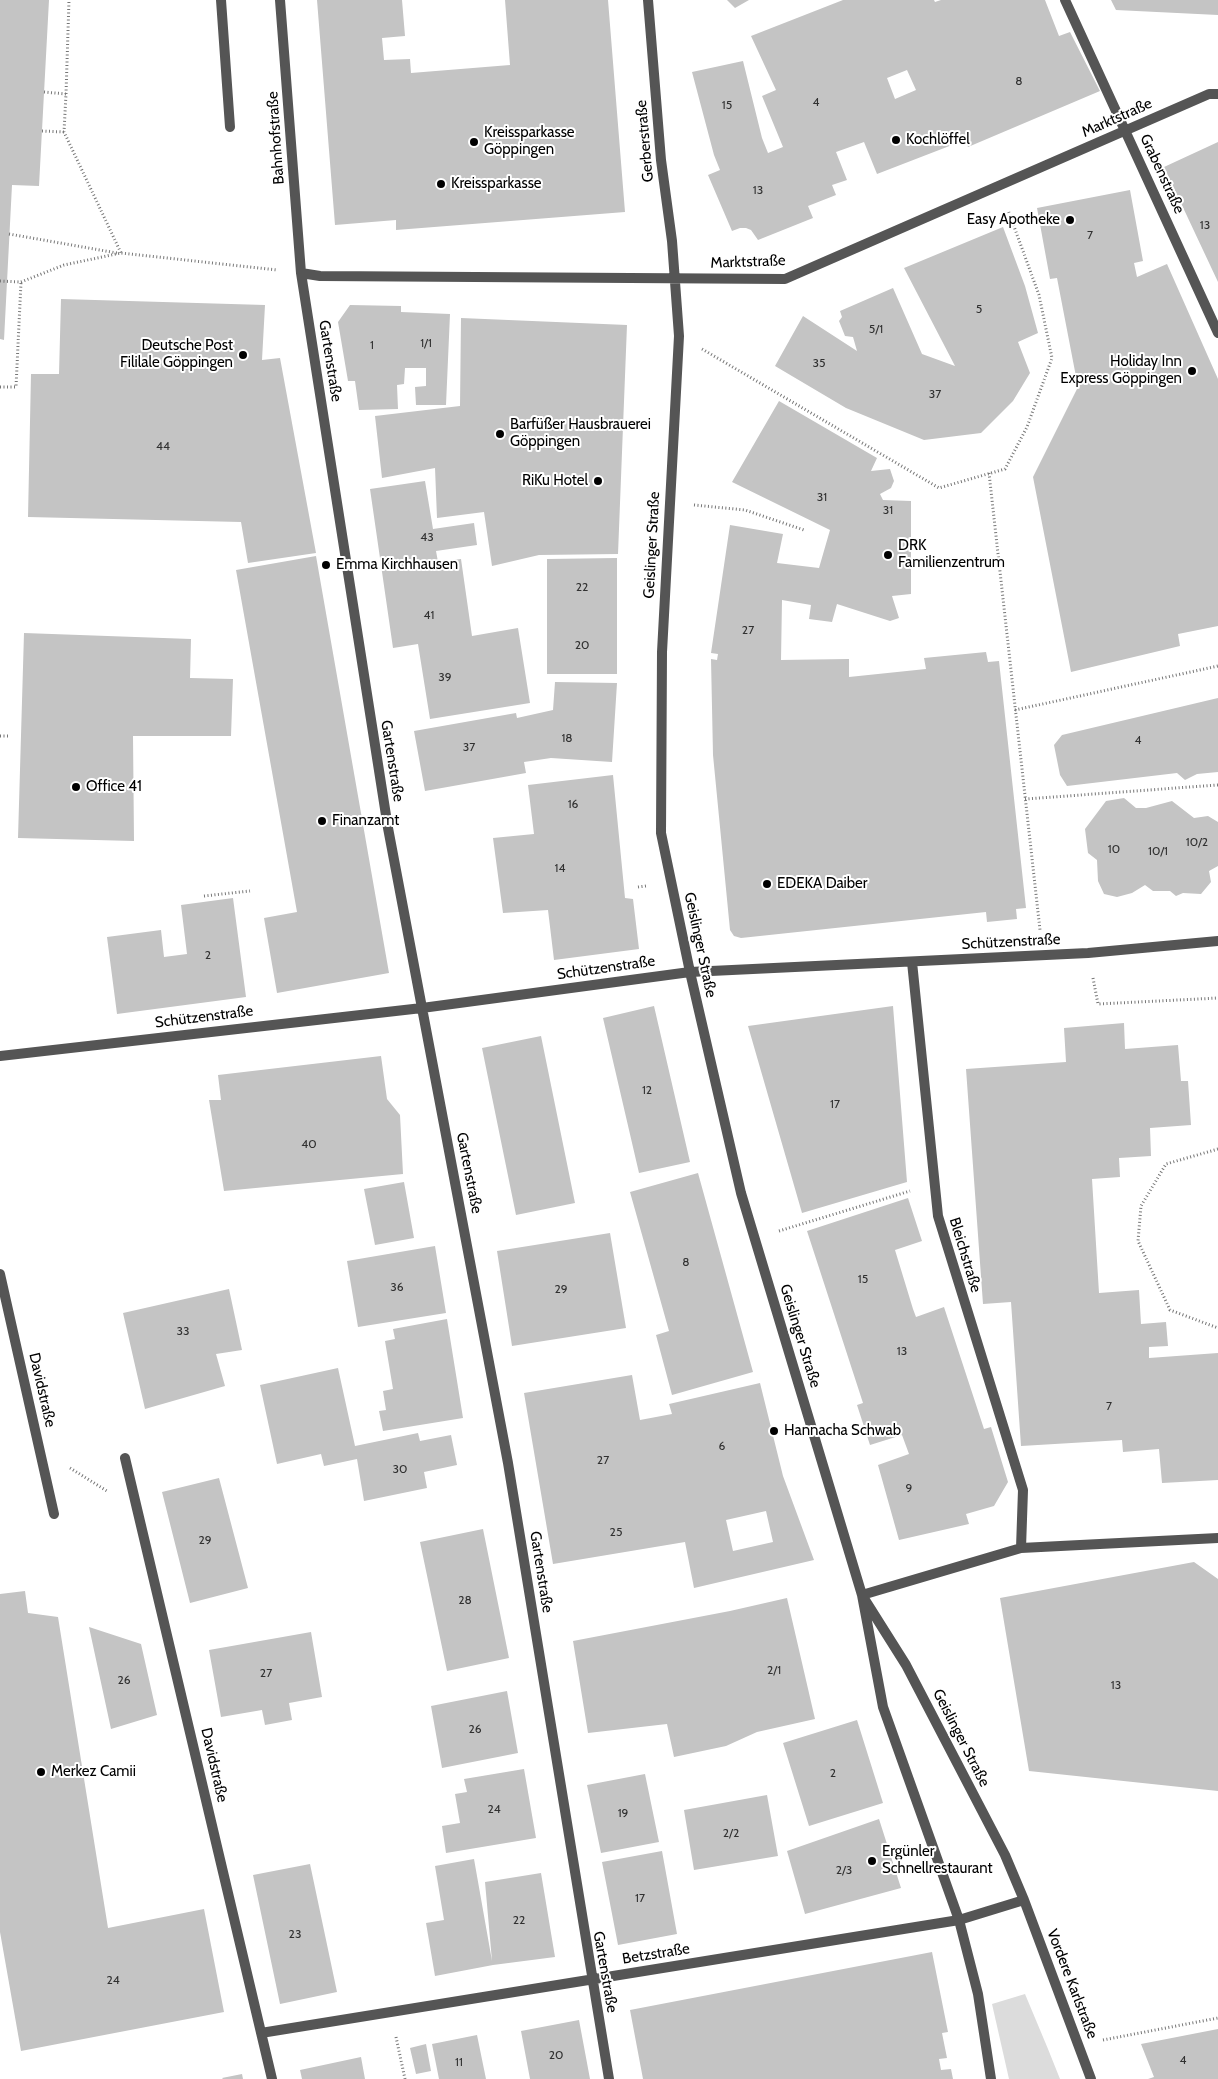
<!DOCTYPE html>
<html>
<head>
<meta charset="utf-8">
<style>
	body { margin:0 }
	canvas { display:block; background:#fff }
</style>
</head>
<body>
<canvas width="1218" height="2079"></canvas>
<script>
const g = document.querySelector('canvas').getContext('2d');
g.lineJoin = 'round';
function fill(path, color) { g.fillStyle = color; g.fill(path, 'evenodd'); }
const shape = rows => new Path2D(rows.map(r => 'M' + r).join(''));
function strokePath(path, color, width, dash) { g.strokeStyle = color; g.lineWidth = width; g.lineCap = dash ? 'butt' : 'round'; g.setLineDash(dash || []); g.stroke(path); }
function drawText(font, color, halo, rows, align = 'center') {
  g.font = font + ' Cabin,sans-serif'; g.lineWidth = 4; g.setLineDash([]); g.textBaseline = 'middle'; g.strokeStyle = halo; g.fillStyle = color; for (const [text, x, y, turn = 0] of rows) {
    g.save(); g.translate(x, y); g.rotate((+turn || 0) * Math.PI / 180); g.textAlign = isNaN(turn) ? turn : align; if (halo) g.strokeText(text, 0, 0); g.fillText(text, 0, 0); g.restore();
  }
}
const green = shape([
	[1025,1994,1048,2049,1060,2079,1009,2079,992,2004]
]);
const building = shape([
	[0,0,49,0,39,186,12,185,4,340,0,339],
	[317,0,402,0,405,36,382,38,384,60,410,59,411,73,510,65,505,0,608,0,625,212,396,230,396,220,335,225],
	[727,0,749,0,735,8],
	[843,0,934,0,935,2,941,0,1045,0,1059,36,1070,32,1100,91,968,147,965,140,877,174,864,142,836,152,847,180,832,185,836,195,808,206,813,218,758,240,751,230,746,228,740,228,732,231,708,175,720,170,714,155,692,72,743,61,762,138,768,153,783,147,762,96,776,90,751,36],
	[907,70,916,90,895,99,887,78],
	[1111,0,1218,0,1218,15,1116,10],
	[1218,142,1218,282,1164,167],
	[1130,190,1143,261,1134,263,1137,277,1167,264,1218,379,1218,626,1178,634,1180,646,1071,672,1033,477,1078,387,1057,278,1050,279,1037,208],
	[1003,227,1025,286,1038,333,1018,342,1030,373,1013,401,981,433,924,440,846,408,775,366,803,316,857,351,853,337,845,336,839,321,842,317,840,311,893,288,922,354,955,366,904,268],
	[61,299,265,305,262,360,280,358,316,553,248,563,241,522,28,517,31,374,59,374],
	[350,305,401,306,401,312,450,314,446,405,416,405,415,387,426,386,426,368,405,368,404,384,397,385,398,409,359,410,355,381,348,381,338,322],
	[461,318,627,325,618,554,539,555,492,566,484,512,437,518,435,468,382,478,375,416,460,406],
	[779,401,877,458,871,471,890,469,894,481,891,488,880,494,883,500,911,501,911,594,892,596,899,618,890,621,837,604,832,622,809,619,811,605,782,600,781,660,849,659,849,677,926,669,924,658,986,652,988,662,999,661,1026,908,1016,909,1017,919,987,922,986,912,741,938,734,936,730,930,713,755,711,659,717,660,718,654,711,653,730,525,783,534,777,563,819,568,830,530,732,482],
	[425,481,433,529,474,523,477,545,436,551,438,562,461,559,472,636,518,628,530,703,430,719,418,644,393,648,370,489],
	[316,556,389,973,277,993,264,918,297,912,236,570],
	[617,558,617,674,547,674,547,559],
	[24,633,191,639,190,678,233,679,231,736,133,736,134,841,18,838],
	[555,682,617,683,612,762,551,758,524,762,526,773,425,791,414,731,516,713,517,718,553,710],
	[1218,698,1218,772,1197,774,1185,780,1177,773,1067,786,1060,775,1054,745,1062,735],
	[613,775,625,898,633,899,639,949,554,960,548,910,503,913,493,838,534,834,528,785],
	[1124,798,1136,808,1146,808,1172,801,1194,818,1208,816,1218,822,1218,866,1209,871,1211,882,1201,894,1183,893,1176,896,1170,891,1153,891,1145,885,1132,893,1117,897,1104,894,1098,881,1097,860,1088,853,1085,829,1106,801],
	[233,898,246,997,117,1014,107,937,161,930,164,957,187,954,181,905],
	[654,1006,690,1162,639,1173,603,1018],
	[893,1006,907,1182,802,1213,748,1026],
	[1124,1023,1125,1049,1178,1045,1181,1081,1188,1081,1191,1125,1150,1128,1151,1156,1119,1158,1120,1177,1092,1179,1099,1293,1139,1290,1141,1324,1166,1322,1168,1346,1149,1347,1149,1358,1218,1353,1218,1480,1162,1483,1159,1449,1123,1452,1122,1440,1021,1446,1011,1302,983,1304,966,1069,1066,1062,1064,1028],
	[541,1036,575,1203,516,1215,482,1048],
	[381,1056,387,1099,400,1115,403,1174,224,1191,209,1100,221,1100,218,1075],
	[698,1173,753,1372,672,1395,656,1335,669,1331,630,1192],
	[404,1182,414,1238,375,1245,364,1189],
	[908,1198,922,1241,895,1250,913,1309,916,1317,944,1307,984,1429,991,1427,1008,1482,994,1506,966,1514,969,1524,899,1540,878,1465,909,1454,902,1435,870,1445,857,1405,863,1403,807,1231],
	[610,1233,626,1328,512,1346,497,1251],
	[435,1246,446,1313,358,1327,347,1261],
	[229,1289,242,1350,216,1354,225,1386,145,1409,123,1313],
	[447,1319,463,1418,383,1431,379,1411,386,1410,383,1391,393,1389,385,1341,395,1339,393,1329],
	[338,1368,355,1446,418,1433,420,1441,451,1435,457,1465,424,1472,427,1488,364,1501,357,1459,324,1466,321,1454,277,1464,260,1385],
	[632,1375,640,1420,672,1414,669,1404,760,1383,783,1476,814,1560,694,1588,685,1542,553,1564,524,1393],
	[766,1511,773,1542,733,1551,726,1520],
	[219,1478,248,1588,190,1603,162,1492],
	[483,1529,509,1658,447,1671,420,1542],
	[1194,1562,1218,1579,1218,1791,1029,1771,1000,1598],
	[25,1591,28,1613,58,1617,108,1928,204,1909,224,2012,21,2051,0,1932,0,1594],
	[787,1598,815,1719,757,1732,726,1746,674,1757,667,1724,588,1733,573,1641,730,1611],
	[89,1627,141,1644,157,1715,111,1729],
	[311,1632,322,1697,289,1703,292,1720,265,1725,262,1710,221,1717,209,1650],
	[507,1691,518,1753,442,1768,431,1706],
	[857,1720,883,1803,809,1826,783,1743],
	[524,1769,536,1838,446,1853,442,1826,460,1823,455,1794,467,1792,464,1779],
	[645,1774,659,1842,601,1853,587,1785],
	[767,1795,778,1856,694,1870,684,1810],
	[879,1819,901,1888,805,1914,787,1851],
	[662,1851,677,1934,618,1945,602,1862],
	[474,1859,492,1961,485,1882,541,1873,555,1957,493,1965,435,1976,426,1923,444,1920,435,1866],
	[310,1864,337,1992,280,2004,253,1875],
	[932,1952,948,2032,942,2033,947,2058,939,2059,941,2070,951,2069,953,2079,643,2079,630,2010],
	[579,2020,590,2079,530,2079,521,2031],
	[1218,2029,1218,2079,1148,2079,1154,2077,1141,2044],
	[477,2035,486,2079,439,2079,432,2044],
	[426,2044,431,2071,416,2074,410,2048],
	[361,2057,365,2079,302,2079,300,2070],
	[242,2074,243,2079,223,2079,222,2078]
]);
const path = shape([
	[44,92,66,94,64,132,121,253],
	[66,94,69,0],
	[42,131,64,132],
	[9,234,117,253],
	[0,281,21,282,64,265,121,253,277,270],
	[702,349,939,488,1005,469,1027,427,1052,358,1039,295,1008,210],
	[0,387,16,387,21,282],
	[989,473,1040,930],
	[694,505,745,510,804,530],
	[1015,710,1218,666],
	[0,736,8,736],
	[1025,799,1218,785],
	[638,887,646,886],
	[204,896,250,891],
	[1093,978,1098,1004,1218,998],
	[1218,1149,1166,1164,1141,1206,1138,1241,1170,1310,1218,1328],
	[779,1231,910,1191],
	[70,1468,107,1491],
	[396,2037,405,2079],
	[1103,2040,1218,2018]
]);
const lane = shape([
	[221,0,230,127]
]);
const street = shape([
	[280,0,301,273,388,828,508,1463,609,2079],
	[648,0,661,160,672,241,679,336,662,652,661,833,690,972,741,1193,862,1595,883,1707,959,1920,978,1994,991,2079],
	[1065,0,1218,333],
	[301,273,320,276,785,279,1209,94,1218,94],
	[912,962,938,1216,1023,1490,1021,1548],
	[0,1056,422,1008,690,972,1088,953,1218,941],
	[0,1274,54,1514],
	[125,1458,272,2079],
	[862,1595,1021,1548,1218,1538],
	[865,1600,906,1665,1005,1855,1024,1900,1091,2079],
	[261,2033,959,1920,1024,1900]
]);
const markers = [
	[896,140,5,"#000"],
	[474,142,5,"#000"],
	[441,184,5,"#000"],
	[1070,220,5,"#000"],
	[243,355,5,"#000"],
	[1192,371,5,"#000"],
	[500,434,5,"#000"],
	[598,481,5,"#000"],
	[888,555,5,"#000"],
	[326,565,5,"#000"],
	[76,787,5,"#000"],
	[322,821,5,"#000"],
	[767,884,5,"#000"],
	[774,1431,5,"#000"],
	[41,1772,5,"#000"],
	[872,1861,5,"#000"]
];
const numberNames = [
	["8",1019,81],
	["4",816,102],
	["15",727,105],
	["13",758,190],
	["13",1205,225],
	["7",1090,235],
	["5",979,309],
	["5/1",876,329],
	["1/1",426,343],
	["1",372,345],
	["35",819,363],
	["37",935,394],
	["44",163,446],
	["31",822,497],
	["31",888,510],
	["43",427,537],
	["22",582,587],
	["41",429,615],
	["27",748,630],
	["20",582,645],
	["39",445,677],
	["18",567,738],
	["4",1138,740],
	["37",469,747],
	["16",573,804],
	["10/2",1197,842],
	["10",1114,849],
	["10/1",1158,851],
	["14",560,868],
	["2",208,955],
	["12",647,1090],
	["17",835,1104],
	["40",309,1144],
	["8",686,1262],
	["15",863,1279],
	["36",397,1287],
	["29",561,1289],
	["33",183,1331],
	["13",902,1351],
	["7",1109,1406],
	["6",722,1446],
	["27",603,1460],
	["30",400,1469],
	["9",909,1488],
	["25",616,1532],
	["29",205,1540],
	["28",465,1600],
	["2/1",774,1670],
	["27",266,1673],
	["26",124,1680],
	["13",1116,1685],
	["26",475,1729],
	["2",833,1773],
	["24",494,1809],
	["19",623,1813],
	["2/2",731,1833],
	["2/3",844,1870],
	["17",640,1898],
	["22",519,1920],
	["23",295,1934],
	["24",113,1980],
	["20",556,2055],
	["4",1183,2060],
	["11",459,2062]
];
const streetNames = [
	["Marktstraße",1117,118,-24],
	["Bahnhofstraße",276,138,-94],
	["Gerberstraße",645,141,-95],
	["Grabenstraße",1162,174,65],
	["Marktstraße",748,262,-2],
	["Gartenstraße",330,361,81],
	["Geislinger Straße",652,545,-87],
	["Gartenstraße",392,761,81],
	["Schützenstraße",1011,942,-3],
	["Geislinger Straße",700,945,78],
	["Schützenstraße",606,968,-8],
	["Schützenstraße",204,1017,-7],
	["Gartenstraße",469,1173,79],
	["Bleichstraße",965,1255,73],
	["Geislinger Straße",800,1336,73],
	["Davidstraße",42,1390,77],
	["Gartenstraße",541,1572,81],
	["Geislinger Straße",961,1738,63],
	["Davidstraße",214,1765,77],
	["Betzstraße",656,1954,-9],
	["Gartenstraße",605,1972,80],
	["Vordere Karlstraße",1072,1984,69]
];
const poiNames = [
	["Kreissparkasse",484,133],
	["Göppingen",484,150],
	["Kochlöffel",906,140],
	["Kreissparkasse",451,184],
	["Easy Apotheke",1060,220,"right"],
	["Deutsche Post",233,346,"right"],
	["Fililale Göppingen",233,363,"right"],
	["Holiday Inn",1182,362,"right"],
	["Express Göppingen",1182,379,"right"],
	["Barfüßer Hausbrauerei",510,425],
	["Göppingen",510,442],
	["RiKu Hotel",588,481,"right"],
	["DRK",898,546],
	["Familienzentrum",898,563],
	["Emma Kirchhausen",336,565],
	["Office 41",86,787],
	["Finanzamt",332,821],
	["EDEKA Daiber",777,884],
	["Hannacha Schwab",784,1431],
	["Merkez Camii",51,1772],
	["Ergünler",882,1852],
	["Schnellrestaurant",882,1869]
];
fill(green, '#dcdcdc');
fill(building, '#c4c4c4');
strokePath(path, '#777', 3, [1, 2.5]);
strokePath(lane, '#555', 10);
strokePath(street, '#555', 10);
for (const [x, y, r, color] of markers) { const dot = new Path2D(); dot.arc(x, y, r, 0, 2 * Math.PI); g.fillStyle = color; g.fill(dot); strokePath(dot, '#fff', 2); }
drawText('12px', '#313131', null, numberNames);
drawText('15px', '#000', '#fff', streetNames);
drawText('15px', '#000', '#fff', poiNames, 'left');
</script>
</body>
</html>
